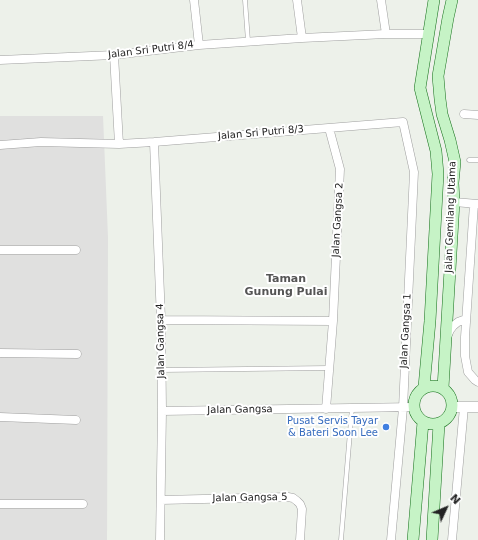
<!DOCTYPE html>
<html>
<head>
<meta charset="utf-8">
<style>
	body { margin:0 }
	#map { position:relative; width:478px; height:540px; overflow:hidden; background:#edf1ea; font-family:"DejaVu Sans",sans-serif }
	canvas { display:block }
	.north { position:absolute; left:426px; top:488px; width:40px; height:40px; -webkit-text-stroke:3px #fff; paint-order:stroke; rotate:46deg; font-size:11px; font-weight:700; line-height:16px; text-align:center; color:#222 }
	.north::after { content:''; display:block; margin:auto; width:14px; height:18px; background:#222; clip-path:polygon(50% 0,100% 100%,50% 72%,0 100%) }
</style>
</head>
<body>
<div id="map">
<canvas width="478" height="540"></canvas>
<div class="north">N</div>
</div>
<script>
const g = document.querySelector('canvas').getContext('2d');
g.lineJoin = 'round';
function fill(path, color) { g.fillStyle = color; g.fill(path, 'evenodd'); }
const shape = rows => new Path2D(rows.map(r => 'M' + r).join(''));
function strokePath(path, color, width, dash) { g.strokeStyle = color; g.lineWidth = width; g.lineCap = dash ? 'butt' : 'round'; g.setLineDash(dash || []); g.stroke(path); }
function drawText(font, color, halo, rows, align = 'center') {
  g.font = font + ' "DejaVu Sans",sans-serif'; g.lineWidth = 4; g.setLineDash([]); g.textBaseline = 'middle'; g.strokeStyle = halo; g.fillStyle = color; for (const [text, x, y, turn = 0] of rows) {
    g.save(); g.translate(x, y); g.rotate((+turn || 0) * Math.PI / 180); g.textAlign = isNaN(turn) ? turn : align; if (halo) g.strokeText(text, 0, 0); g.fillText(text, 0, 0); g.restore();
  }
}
const residential = shape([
	[0,116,103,116,108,238,107,540,0,540]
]);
const service = shape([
	[245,0,248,41],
	[469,160,478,160],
	[162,370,329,368],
	[341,540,352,408]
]);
const minor = shape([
	[194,0,199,45],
	[297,0,302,38],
	[381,0,386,34],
	[114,55,119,144],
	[0,60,114,55,199,45,302,38,386,34,429,34],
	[464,114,478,115],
	[154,142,161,320,162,411,160,540],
	[0,145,41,142,119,144,154,142,403,122,414,172,403,408,391,540],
	[454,202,478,204],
	[474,204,465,337,465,356,468,372,475,380,478,382],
	[0,250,76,250],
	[161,320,333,321],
	[447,337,450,330,453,326,458,322,466,319],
	[0,353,77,354],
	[326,409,333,321,340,169,329,128],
	[162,411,414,407],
	[0,417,76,420],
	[161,500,288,497,293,498,297,501,300,504,302,509,300,540],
	[0,504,83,504],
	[452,540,464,407]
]);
const tertiary = shape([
	[452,407,478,407]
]);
const secondary = shape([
	'414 405a19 19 0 1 1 38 0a19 19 0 1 1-38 0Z',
	[424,387,430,321,438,174,436,151,420,88,434,0],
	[443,388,454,202,453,183,455,162,450,140,442,114,440,99,438,76,448,18,452,0],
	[413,540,423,422],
	[432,540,439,424]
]);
const markers = [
	[386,427,4,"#3f7fe0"]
];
const streetNames = [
	["Jalan Sri Putri 8/4",151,50,-7],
	["Jalan Sri Putri 8/3",261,133,-5],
	["Jalan Gemilang Utama",451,217,-88],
	["Jalan Gangsa 2",338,220,-87],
	["Jalan Gangsa 1",406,331,-87],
	["Jalan Gangsa 4",161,341,-91],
	["Jalan Gangsa",240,410,-1],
	["Jalan Gangsa 5",250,498,-1]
];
const shopNames = [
	["Pusat Servis Tayar",378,421],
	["& Bateri Soon Lee",378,433]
];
const neighbourhoodNames = [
	["Taman",286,279],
	["Gunung Pulai",286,292]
];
fill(residential, '#e0e0df');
strokePath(service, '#9f9f9f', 5);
strokePath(minor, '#9f9f9f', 9);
strokePath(tertiary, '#9f9f9f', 11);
strokePath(secondary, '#136f19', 12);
strokePath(service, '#fff', 4);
strokePath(minor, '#fff', 8);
strokePath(tertiary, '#fff', 10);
strokePath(secondary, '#c6f3c6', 11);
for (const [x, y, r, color] of markers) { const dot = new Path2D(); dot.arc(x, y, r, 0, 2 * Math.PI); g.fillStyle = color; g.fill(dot); strokePath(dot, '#fff', 1.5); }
drawText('10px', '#222', '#fff', streetNames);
drawText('10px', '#366cbe', '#fff', shopNames, 'right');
drawText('bold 11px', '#555', '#fff', neighbourhoodNames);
</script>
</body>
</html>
